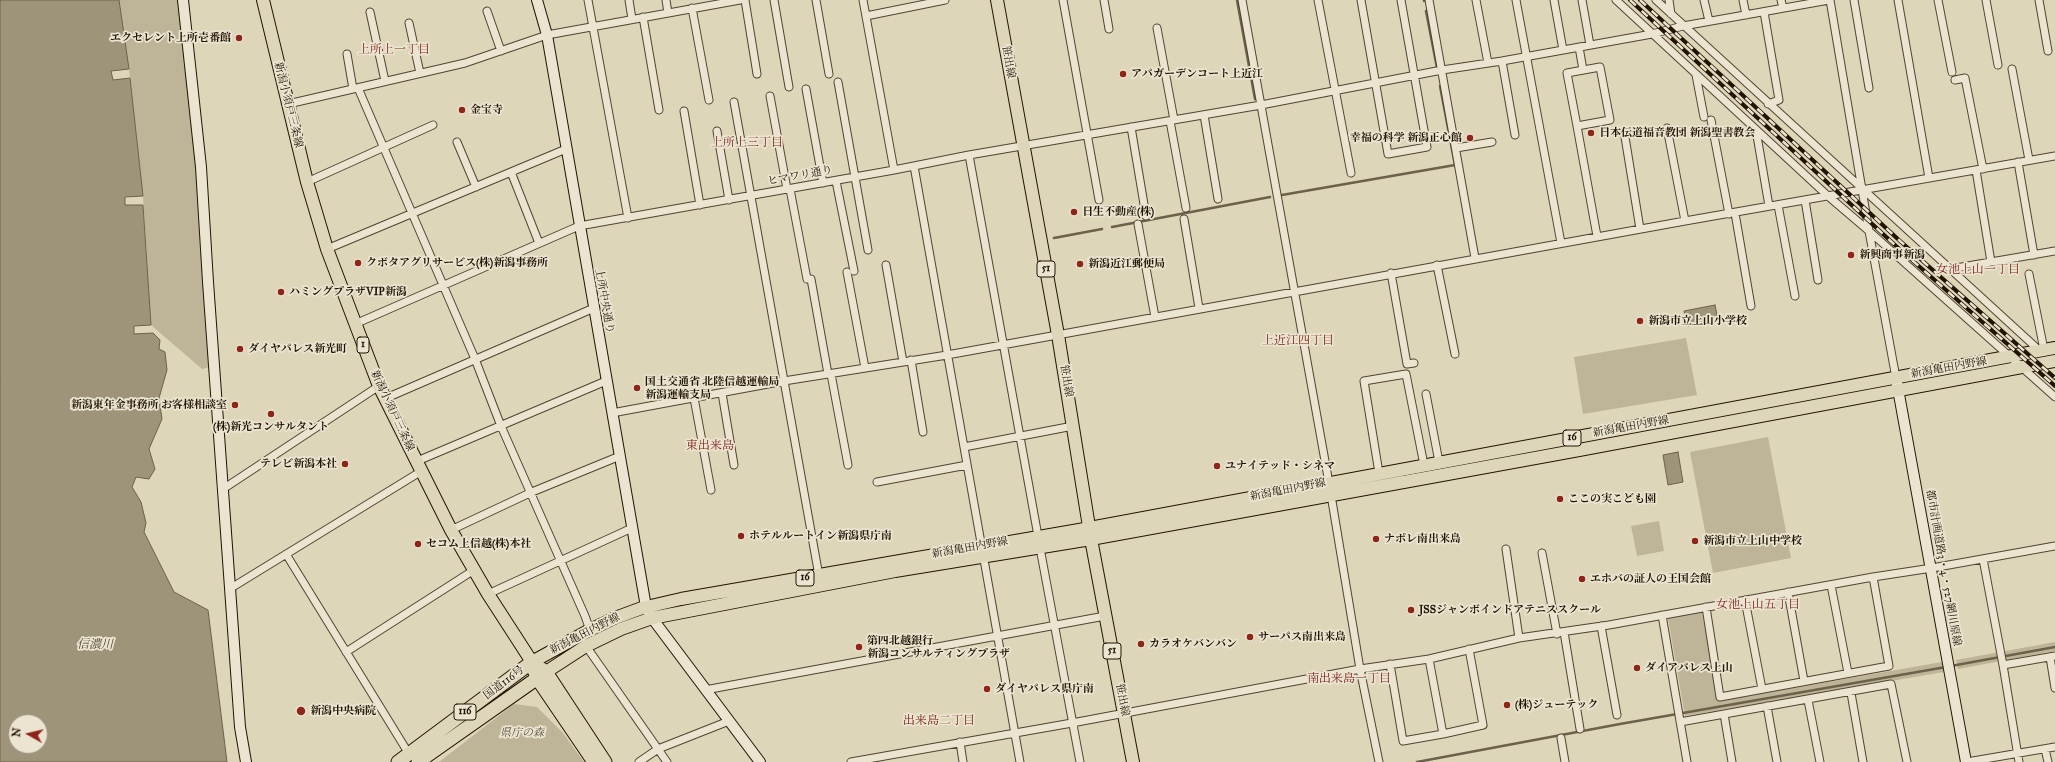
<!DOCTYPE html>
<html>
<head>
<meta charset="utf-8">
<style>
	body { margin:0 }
	#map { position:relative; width:2055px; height:762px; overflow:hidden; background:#ded6b8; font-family:"IM FELL Great Primer",serif }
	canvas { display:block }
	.north { position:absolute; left:8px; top:714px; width:40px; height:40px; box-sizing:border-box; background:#eae4d1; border:1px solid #9a917f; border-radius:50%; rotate:278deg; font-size:11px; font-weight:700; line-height:16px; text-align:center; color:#221403 }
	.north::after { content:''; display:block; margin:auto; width:14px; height:18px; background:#8f2418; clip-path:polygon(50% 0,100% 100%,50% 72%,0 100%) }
</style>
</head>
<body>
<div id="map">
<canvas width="2055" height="762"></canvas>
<div class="north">N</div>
</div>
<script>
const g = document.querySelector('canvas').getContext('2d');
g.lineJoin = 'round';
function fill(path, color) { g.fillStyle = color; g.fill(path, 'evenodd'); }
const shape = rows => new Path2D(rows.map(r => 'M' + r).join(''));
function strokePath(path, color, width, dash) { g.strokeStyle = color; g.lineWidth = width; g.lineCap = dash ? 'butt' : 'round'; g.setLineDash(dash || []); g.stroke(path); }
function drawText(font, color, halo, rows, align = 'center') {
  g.font = font + ' "IM FELL Great Primer","Noto Serif JP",serif'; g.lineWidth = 3.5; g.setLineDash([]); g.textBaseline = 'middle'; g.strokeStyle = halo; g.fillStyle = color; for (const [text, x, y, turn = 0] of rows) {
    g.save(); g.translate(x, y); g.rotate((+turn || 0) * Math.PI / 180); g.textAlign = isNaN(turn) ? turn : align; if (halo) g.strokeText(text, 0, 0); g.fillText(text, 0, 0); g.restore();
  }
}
const green = shape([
	[119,0,180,0,188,64,202,233,210,367,202,369,151,325,143,196,129,69],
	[1686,338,1697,395,1583,414,1574,357],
	[1768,437,1791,558,1713,573,1690,452],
	[1659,521,1664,551,1637,556,1631,526],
	[1702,611,1719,701,1942,662,1944,672,1685,716,1668,618],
	[2055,642,2055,651,1958,669,1956,660],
	[514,704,537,707,563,733,584,762,439,762]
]);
const water = shape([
	[0,0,119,0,129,69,111,71,113,80,130,78,143,196,125,197,125,205,143,205,151,325,134,326,134,334,153,333,160,340,159,349,165,352,167,370,159,398,162,419,149,449,155,469,149,479,136,477,132,487,141,502,146,523,144,532,174,592,208,610,227,762,0,762,0,0],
	[16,722,40,722,40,746,16,746,16,722],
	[1715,305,1718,320,1688,326,1684,311,1715,305],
	[1678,452,1683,482,1668,485,1663,455,1678,452]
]);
const stream = shape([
	[1237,0,1255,99],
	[1424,0,1424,1],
	[1426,11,1437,68],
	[1282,195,1455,165,1440,86],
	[1112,227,1270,197],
	[1054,238,1102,229],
	[1951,666,2055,647],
	[1417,762,1620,724,1946,667]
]);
const street = shape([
	[588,0,628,218],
	[629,0,632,19],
	[666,0,668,13],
	[745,0,757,74],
	[774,0,789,87],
	[816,0,829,74],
	[863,0,894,170],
	[1063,0,1099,200],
	[1104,0,1109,29],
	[1242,0,1329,483,1360,669,1379,762],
	[1318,0,1351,173],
	[1361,0,1388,154,1427,147,1401,0],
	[1429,0,1475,258],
	[1476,0,1488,63],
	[1516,0,1561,243],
	[1554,0,1563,50],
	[1582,0,1590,45],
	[1616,0,1828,196,1869,231,1896,378],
	[1656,0,2040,351],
	[1669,0,1671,14],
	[1704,0,1709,21],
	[1743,0,1746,15],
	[1781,0,1783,8],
	[1830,0,1869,231,2055,397],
	[1854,0,1869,88],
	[1898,0,1929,178],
	[1938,0,1952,72],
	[1986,0,1998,65],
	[2039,0,2048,51],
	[692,8,709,100],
	[487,11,501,51],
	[370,12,385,81],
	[1764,12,1779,100,1768,104],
	[866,16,945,0],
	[643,17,659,110],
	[409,23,420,73],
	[1157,28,1174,120],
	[1579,47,1583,70],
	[347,54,353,89],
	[1502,61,1515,135],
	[2012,69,2029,160],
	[1696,75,1704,117],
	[1955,80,1965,78,1983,169],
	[838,82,868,250],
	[358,88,475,359,501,426,585,616,590,630],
	[806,89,823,183],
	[770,96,787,189],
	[734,102,819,576],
	[288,104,465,63,547,35,740,0],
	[684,111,700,205],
	[1204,115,1218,199],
	[1711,120,1729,214],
	[1170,121,1186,208],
	[1577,126,1610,120,1600,67,1567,73,1577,126,1597,236],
	[1131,127,1146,216],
	[1667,128,1685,221],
	[1756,130,1769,206],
	[717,131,729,200],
	[1625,137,1640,229],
	[457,142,476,187],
	[1456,148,1492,142],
	[969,155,1038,536],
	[2018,162,2034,255],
	[914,166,1020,762],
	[1976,170,1991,262,2055,251],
	[511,172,539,243],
	[836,181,854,271],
	[307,182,433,125],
	[790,189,807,279],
	[1805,200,1818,280],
	[1778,205,1795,296],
	[1735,213,1751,306],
	[1184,219,1199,308],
	[1138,224,1155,317],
	[327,249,566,149],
	[886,265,903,362],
	[1437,265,1455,354],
	[1950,269,1991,262],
	[847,272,865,368],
	[1391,273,1407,364,1414,363],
	[2029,274,2044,350],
	[811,279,828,374],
	[355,324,579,226,894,170,969,155,1261,105,1442,70,1502,61,1652,34,1683,26,1829,0],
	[911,360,923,432],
	[831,374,848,465],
	[722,393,734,465],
	[1426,394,1439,462],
	[694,398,711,490],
	[384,399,594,308],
	[612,413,784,381,947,355,1685,221,2055,156],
	[964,447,1073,426],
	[415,462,606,381],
	[1379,473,1364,381,1406,374,1424,465],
	[877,482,967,465],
	[223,489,379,386],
	[451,530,532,492,620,456],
	[1040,548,1080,762],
	[1506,549,1519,638],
	[1542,553,1557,634],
	[286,554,409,754],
	[1983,559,2003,665],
	[1831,585,1848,673],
	[231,588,420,472],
	[1788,592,1804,681],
	[488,594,632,528],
	[1745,600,1762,689],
	[1706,607,1720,697,1889,666,1873,577],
	[1662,615,1687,762],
	[1601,626,1617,715],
	[1564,632,1580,729],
	[586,646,667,762],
	[346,652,474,570],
	[2050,657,2055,688],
	[1429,659,1443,734],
	[1390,664,1403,741,1443,734,1483,725,1469,649],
	[705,690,1105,616],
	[1851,693,1863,762],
	[1808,700,1820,762],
	[1767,706,1777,762],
	[1724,714,1732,762],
	[1680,722,1891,684,1907,762],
	[1561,738,1565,762],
	[960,742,963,762],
	[2045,749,2048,762],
	[639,762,658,749,729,721],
	[851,762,1072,723,1360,669,1429,659,1519,638,1609,625,1873,577,1932,568,2055,546],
	[1967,762,2055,747],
	[2019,762,2003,665,2055,656]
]);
const secondary = shape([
	[183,0,201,167,208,282,240,727,246,762],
	[537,0,547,35,646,607,652,618,760,762],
	[1896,378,1966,762]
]);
const primary = shape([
	[263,0,307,182,327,249,379,386,451,530,488,594,532,662,590,630,615,618,642,608,681,599,1079,530,2055,348],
	[997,0,1058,335,1091,539,1133,762],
	[546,672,586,646,621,629,652,618,895,571,1091,539,1579,450,2055,361]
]);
const highway = shape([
	[540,668,546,672,605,762],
	[534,670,537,678,594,762],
	[398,762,532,662],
	[418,762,546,672]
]);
const rail = shape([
	[1630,0,1896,246,2055,386],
	[1640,0,1900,241,2055,378]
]);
const markers = [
	[239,38,4,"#8f2418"],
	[1123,74,4,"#8f2418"],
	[462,110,4,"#8f2418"],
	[1591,133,4,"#8f2418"],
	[1470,138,4,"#8f2418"],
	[1074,212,4,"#8f2418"],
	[1851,255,4,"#8f2418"],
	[358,263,4,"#8f2418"],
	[1080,264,4,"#8f2418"],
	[281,292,4,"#8f2418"],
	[1640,321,4,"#8f2418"],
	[240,349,4,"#8f2418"],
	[637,388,4,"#8f2418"],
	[235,405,4,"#8f2418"],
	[271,414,4,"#8f2418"],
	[345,464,4,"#8f2418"],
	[1217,466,4,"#8f2418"],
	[1560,499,4,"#8f2418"],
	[741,536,4,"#8f2418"],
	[1376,539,4,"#8f2418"],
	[1695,541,4,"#8f2418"],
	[418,544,4,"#8f2418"],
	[1582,579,4,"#8f2418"],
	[1411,610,4,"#8f2418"],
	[1250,637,4,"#8f2418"],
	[1141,644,4,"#8f2418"],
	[859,647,4,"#8f2418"],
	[1637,668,4,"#8f2418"],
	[987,689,4,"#8f2418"],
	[1507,705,4,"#8f2418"],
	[301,711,5,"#8f2418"]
];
const shields = [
	[1046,269,18],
	[363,345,12],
	[1572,438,18],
	[805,578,18],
	[1112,651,18],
	[465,712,22]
];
const shieldNames = [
	["51",1046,269],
	["1",363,345],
	["16",1572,438],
	["16",805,578],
	["51",1112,651],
	["116",465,712]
];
const poiNames = [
	["エクセレント上所壱番館",231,38,"right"],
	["アパガーデンコート上近江",1131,74],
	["金宝寺",470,110],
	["日本伝道福音教団 新潟聖書教会",1599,133],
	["幸福の科学 新潟正心館",1462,138,"right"],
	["日生不動産(株)",1082,212],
	["新興商事新潟",1859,255],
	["クボタアグリサービス(株)新潟事務所",366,263],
	["新潟近江郵便局",1088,264],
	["ハミングプラザVIP新潟",289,292],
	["新潟市立上山小学校",1648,321],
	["ダイヤパレス新光町",248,349],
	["国土交通省 北陸信越運輸局",645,382],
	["新潟運輸支局",645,395],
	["新潟東年金事務所 お客様相談室",227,405,"right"],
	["(株)新光コンサルタント",271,427,"center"],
	["テレビ新潟本社",337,464,"right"],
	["ユナイテッド・シネマ",1225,466],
	["ここの実こども園",1568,499],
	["ホテルルートイン新潟県庁南",749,536],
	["ナポレ南出来島",1384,539],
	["新潟市立上山中学校",1703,541],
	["セコム上信越(株)本社",426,544],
	["エホバの証人の王国会館",1590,579],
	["JSSジャンボインドアテニススクール",1419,610],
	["サーパス南出来島",1258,637],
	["第四北越銀行",867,641],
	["新潟コンサルティングプラザ",867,654],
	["カラオケバンバン",1149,644],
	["ダイアパレス上山",1645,668],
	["ダイヤパレス県庁南",995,689],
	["(株)ジューテック",1515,705],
	["新潟中央病院",310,711]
];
const streetNames = [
	["笹出線",1008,62,80],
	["新潟小須戸三条線",288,105,76],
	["ヒマワリ通り",800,176,-10],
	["上所中央通り",604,301,80],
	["新潟亀田内野線",1949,368,-10],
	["笹出線",1066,381,81],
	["新潟小須戸三条線",392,411,65],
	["新潟亀田内野線",1631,427,-10],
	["新潟亀田内野線",1288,490,-11],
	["新潟亀田内野線",970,548,-10],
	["都市計画道路3・4・527網川原線",1943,568,80],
	["新潟亀田内野線",585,634,-27],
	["国道116号",504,683,-37],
	["笹出線",1122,700,79]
];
const parkNames = [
	["県庁の森",522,733]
];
const neighbourhoodNames = [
	["上所上一丁目",394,50],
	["上所上三丁目",747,143],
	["女池上山一丁目",1978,270],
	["上近江四丁目",1298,341],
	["東出来島",710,446],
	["女池上山五丁目",1758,605],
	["南出来島一丁目",1349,679],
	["出来島二丁目",939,721]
];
const waterNames = [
	["信濃川",95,645]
];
fill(green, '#beb599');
fill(water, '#9e947a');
strokePath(water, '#6c614a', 1);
strokePath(stream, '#6c614a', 2.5);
strokePath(street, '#514430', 9);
strokePath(secondary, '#221403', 12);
strokePath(primary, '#221403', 14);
strokePath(highway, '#221403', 15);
strokePath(street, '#eae4d1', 7);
strokePath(secondary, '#eae4d1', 10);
strokePath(primary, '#ded6b8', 12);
strokePath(highway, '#ded6b8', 13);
strokePath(rail, '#221403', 4);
strokePath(rail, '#eae4d1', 2.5, [8]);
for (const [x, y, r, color] of markers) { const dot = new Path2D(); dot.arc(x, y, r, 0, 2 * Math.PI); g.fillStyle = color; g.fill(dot); strokePath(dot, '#eae4d1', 1.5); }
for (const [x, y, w] of shields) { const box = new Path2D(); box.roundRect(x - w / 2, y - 8, w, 16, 3); g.fillStyle = '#eae4d1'; g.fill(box); strokePath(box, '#221403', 1); }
drawText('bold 10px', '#221403', null, shieldNames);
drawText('bold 11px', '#221403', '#eae4d1', poiNames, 'left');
drawText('11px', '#221403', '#eae4d1', streetNames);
drawText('italic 11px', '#594c38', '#eae4d1', parkNames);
drawText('12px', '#7a1f14', '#eae4d1', neighbourhoodNames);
drawText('italic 12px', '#544733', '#eae4d1', waterNames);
</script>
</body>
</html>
